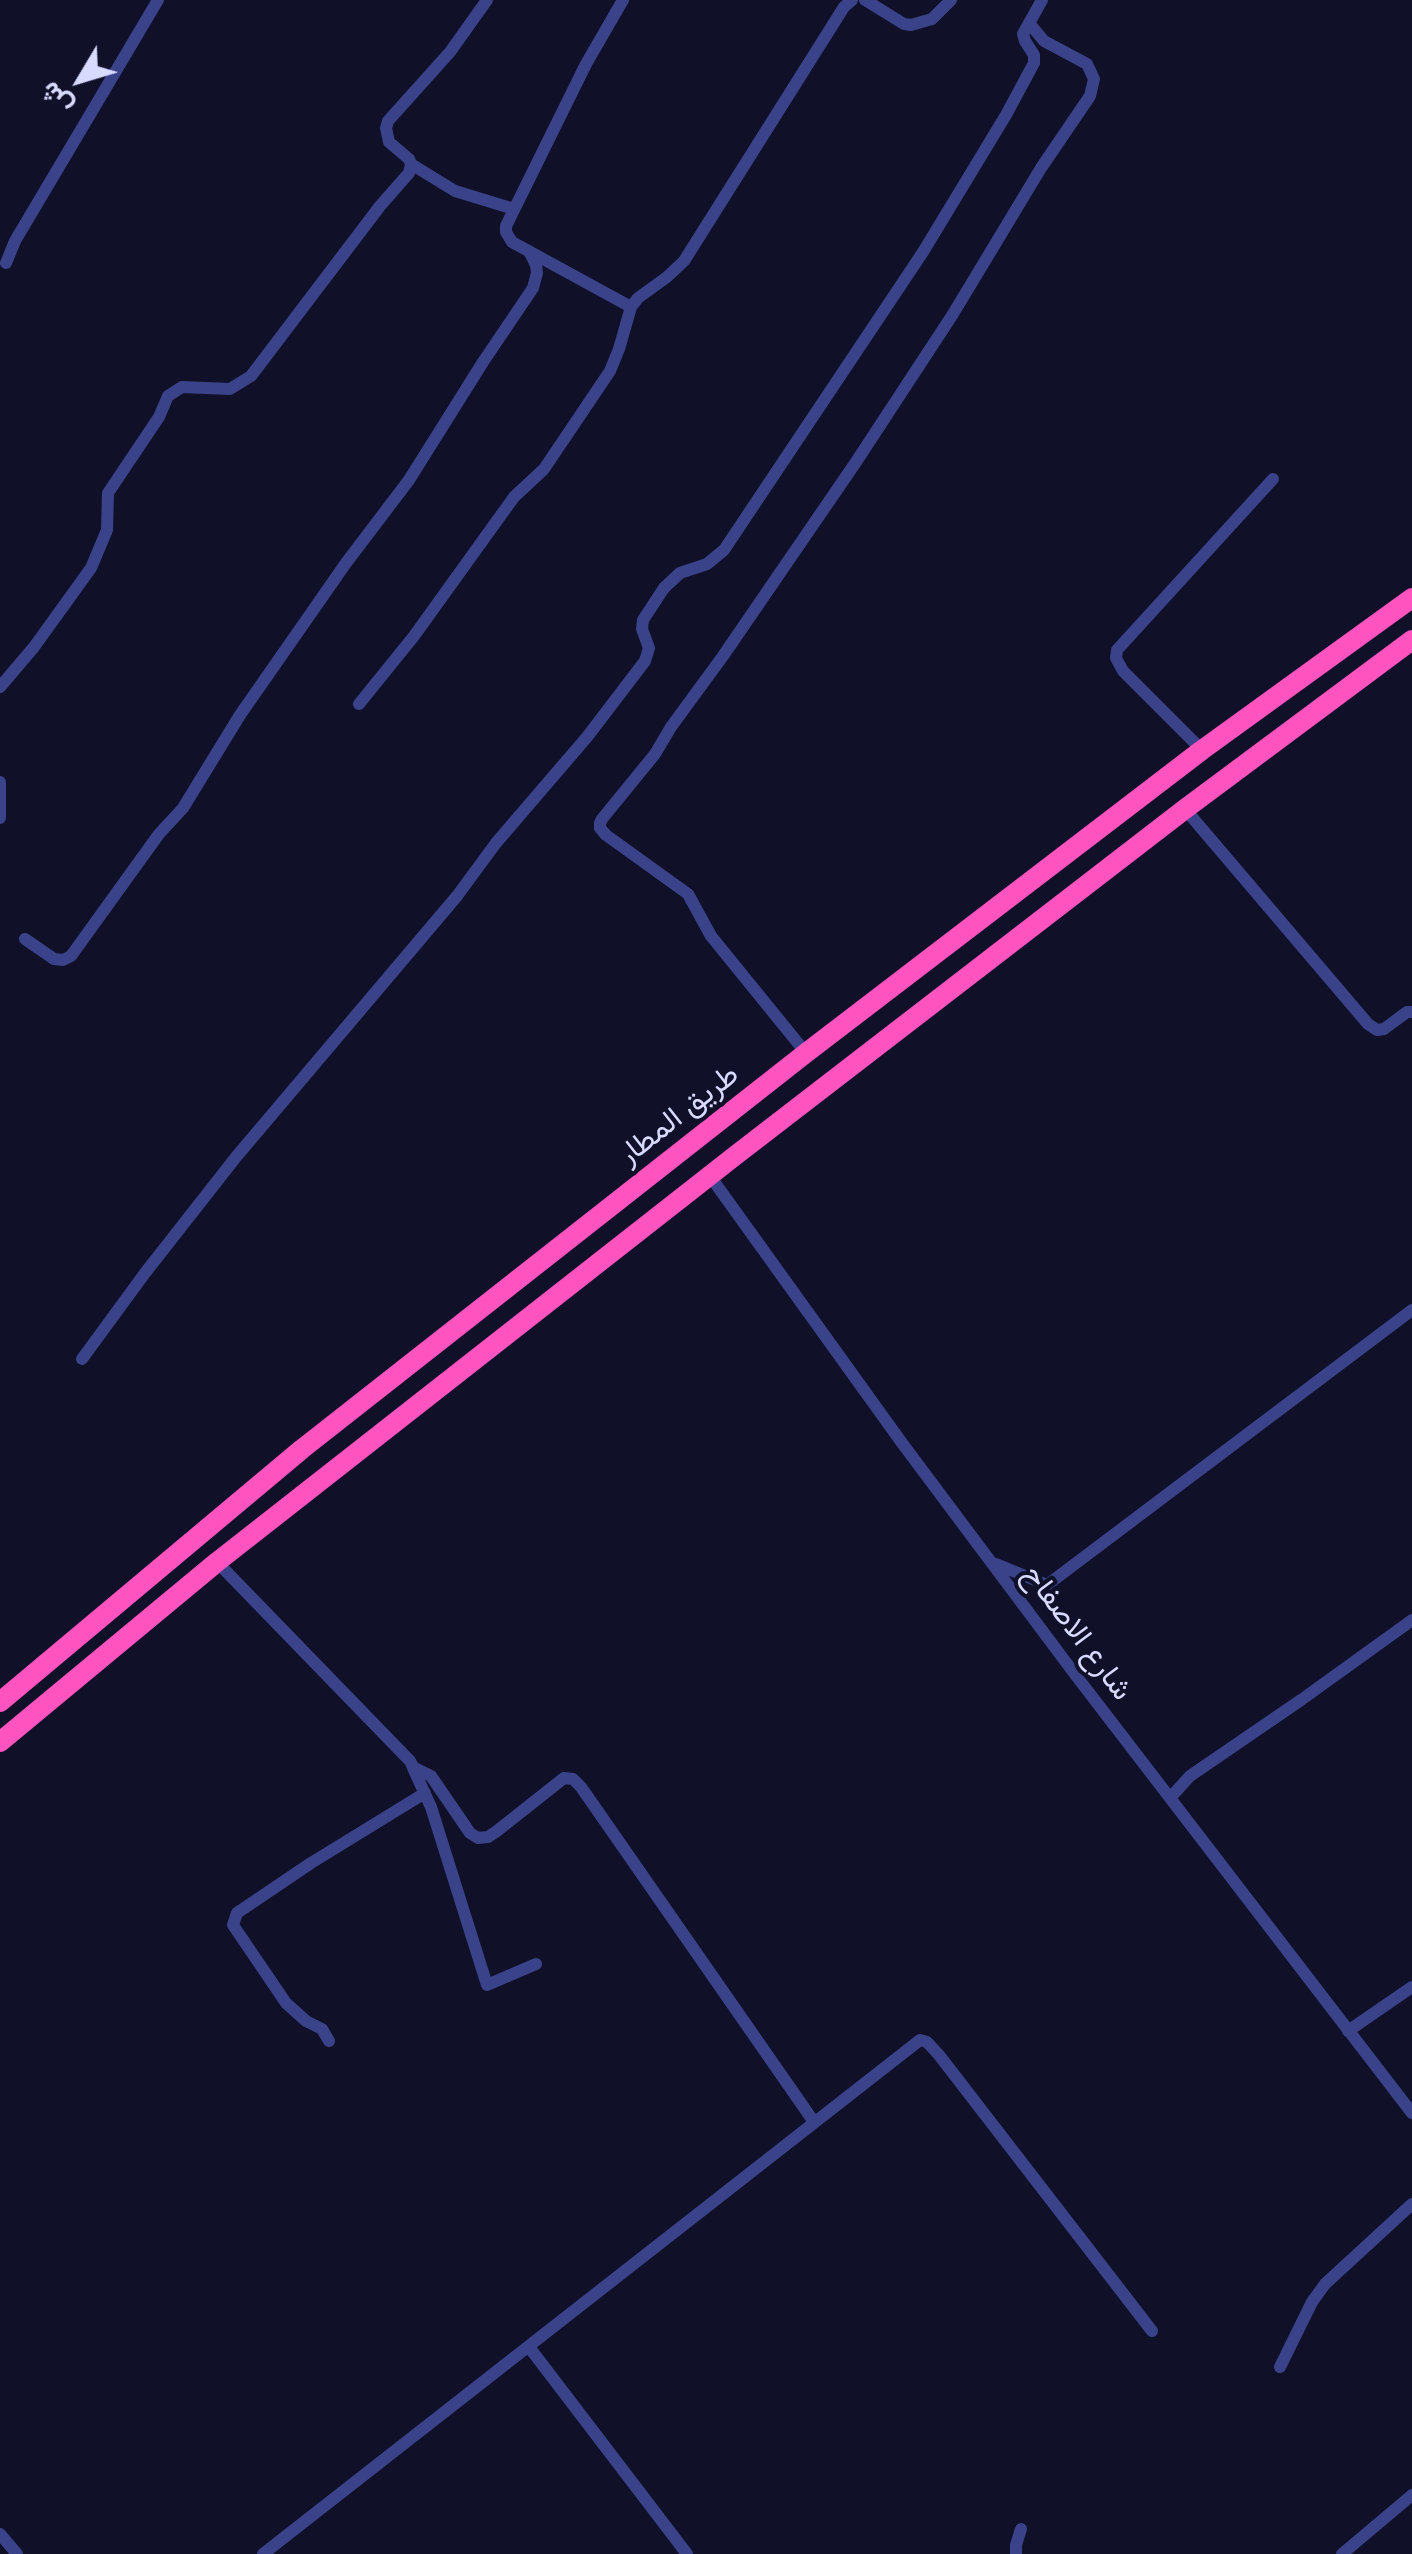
<!DOCTYPE html>
<html>
<head>
<meta charset="utf-8">
<style>
	body { margin:0 }
	#map { position:relative; width:1412px; height:2554px; overflow:hidden; background:#101029; font-family:"Fira Sans",Vazirmatn,sans-serif }
	canvas { display:block }
	.north { position:absolute; left:30px; top:30px; width:100px; height:100px; -webkit-text-stroke:8px #101029; paint-order:stroke; rotate:232deg; font-size:28px; font-weight:700; line-height:40px; text-align:center; color:#d8daff }
	.north::after { content:''; display:block; margin:auto; width:35px; height:45px; background:#d8daff; clip-path:polygon(50% 0,100% 100%,50% 72%,0 100%) }
</style>
</head>
<body>
<div id="map">
<canvas width="1412" height="2554"></canvas>
<div class="north">ش</div>
</div>
<script>
const g = document.querySelector('canvas').getContext('2d');
g.lineJoin = 'round';
const shape = rows => new Path2D(rows.map(r => 'M' + r).join(''));
function strokePath(path, color, width, dash) { g.strokeStyle = color; g.lineWidth = width; g.lineCap = dash ? 'butt' : 'round'; g.setLineDash(dash || []); g.stroke(path); }
function drawText(font, color, halo, rows, align = 'center') {
  g.font = font + ' "Fira Sans",Vazirmatn,sans-serif'; g.lineWidth = 8; g.setLineDash([]); g.textBaseline = 'middle'; g.strokeStyle = halo; g.fillStyle = color; for (const [text, x, y, turn = 0] of rows) {
    g.save(); g.translate(x, y); g.rotate((+turn || 0) * Math.PI / 180); g.textAlign = isNaN(turn) ? turn : align; if (halo) g.strokeText(text, 0, 0); g.fillText(text, 0, 0); g.restore();
  }
}
const minor = shape([
	[623,0,586,64,506,226,506,232,512,242,631,307],
	[865,0,904,24,911,25,932,19,951,0],
	[411,164,455,191,514,209],
	[6,263,15,241,158,0],
	[0,687,34,647,91,568,107,530,108,493,159,417,168,396,182,387,230,389,251,376,380,206,409,173,411,164,409,159,389,142,386,128,388,121,450,52,487,0],
	[359,704,414,636,514,497,544,469,610,371,619,349,631,307,638,298,667,277,684,261,844,7,852,0],
	[1202,750,1123,671,1116,658,1117,650,1273,479],
	[0,782,0,818],
	[1185,809,1368,1024,1377,1030,1384,1029,1407,1012,1412,1012],
	[25,939,54,959,63,960,71,956,159,834,183,808,240,715,346,563,409,480,483,362,533,288,537,273,536,265,529,251],
	[806,1053,711,936,688,894,606,835,600,828,600,823,602,819,655,754,671,727,723,656,856,462,953,314,1041,168,1090,96,1094,79,1087,64,1044,41,1029,23],
	[710,1176,902,1443,1074,1673,1412,2113],
	[82,1359,145,1273,236,1157,457,896,496,843,587,737,645,661,649,648,642,629,643,620,664,588,680,573,707,564,724,550,923,252,1006,115,1034,63,1034,55,1025,41,1023,34,1042,0],
	[217,1562,410,1761,413,1767,431,1776,470,1833,478,1838,488,1837,497,1831,564,1778,573,1779,581,1787,814,2122],
	[996,1564,1047,1585,1412,1310],
	[413,1768,431,1807,487,1985,536,1964],
	[1170,1798,1190,1776,1301,1700,1412,1620],
	[1348,2031,1412,1987],
	[329,2041,322,2029,306,2021,286,2003,233,1925,237,1913,311,1863,425,1793],
	[529,2347,687,2554],
	[1280,2367,1312,2302,1325,2284,1412,2204],
	[0,2534,17,2554],
	[263,2554,920,2040,927,2042,939,2055,1152,2331],
	[1016,2554,1016,2545,1021,2529],
	[1342,2554,1412,2495]
]);
const highway = shape([
	[0,1702,302,1449,806,1053,1202,750,1412,598],
	[0,1742,217,1562,736,1155,1185,809,1412,640]
]);
const streetNames = [
	["طريق المطار",679,1115,-38],
	["شارع الاصفاح",1077,1633,53]
];
strokePath(minor, '#3a4389', 12);
strokePath(highway, '#ff53c0', 20);
drawText('30px', '#d8daff', '#101029', streetNames);
</script>
</body>
</html>
